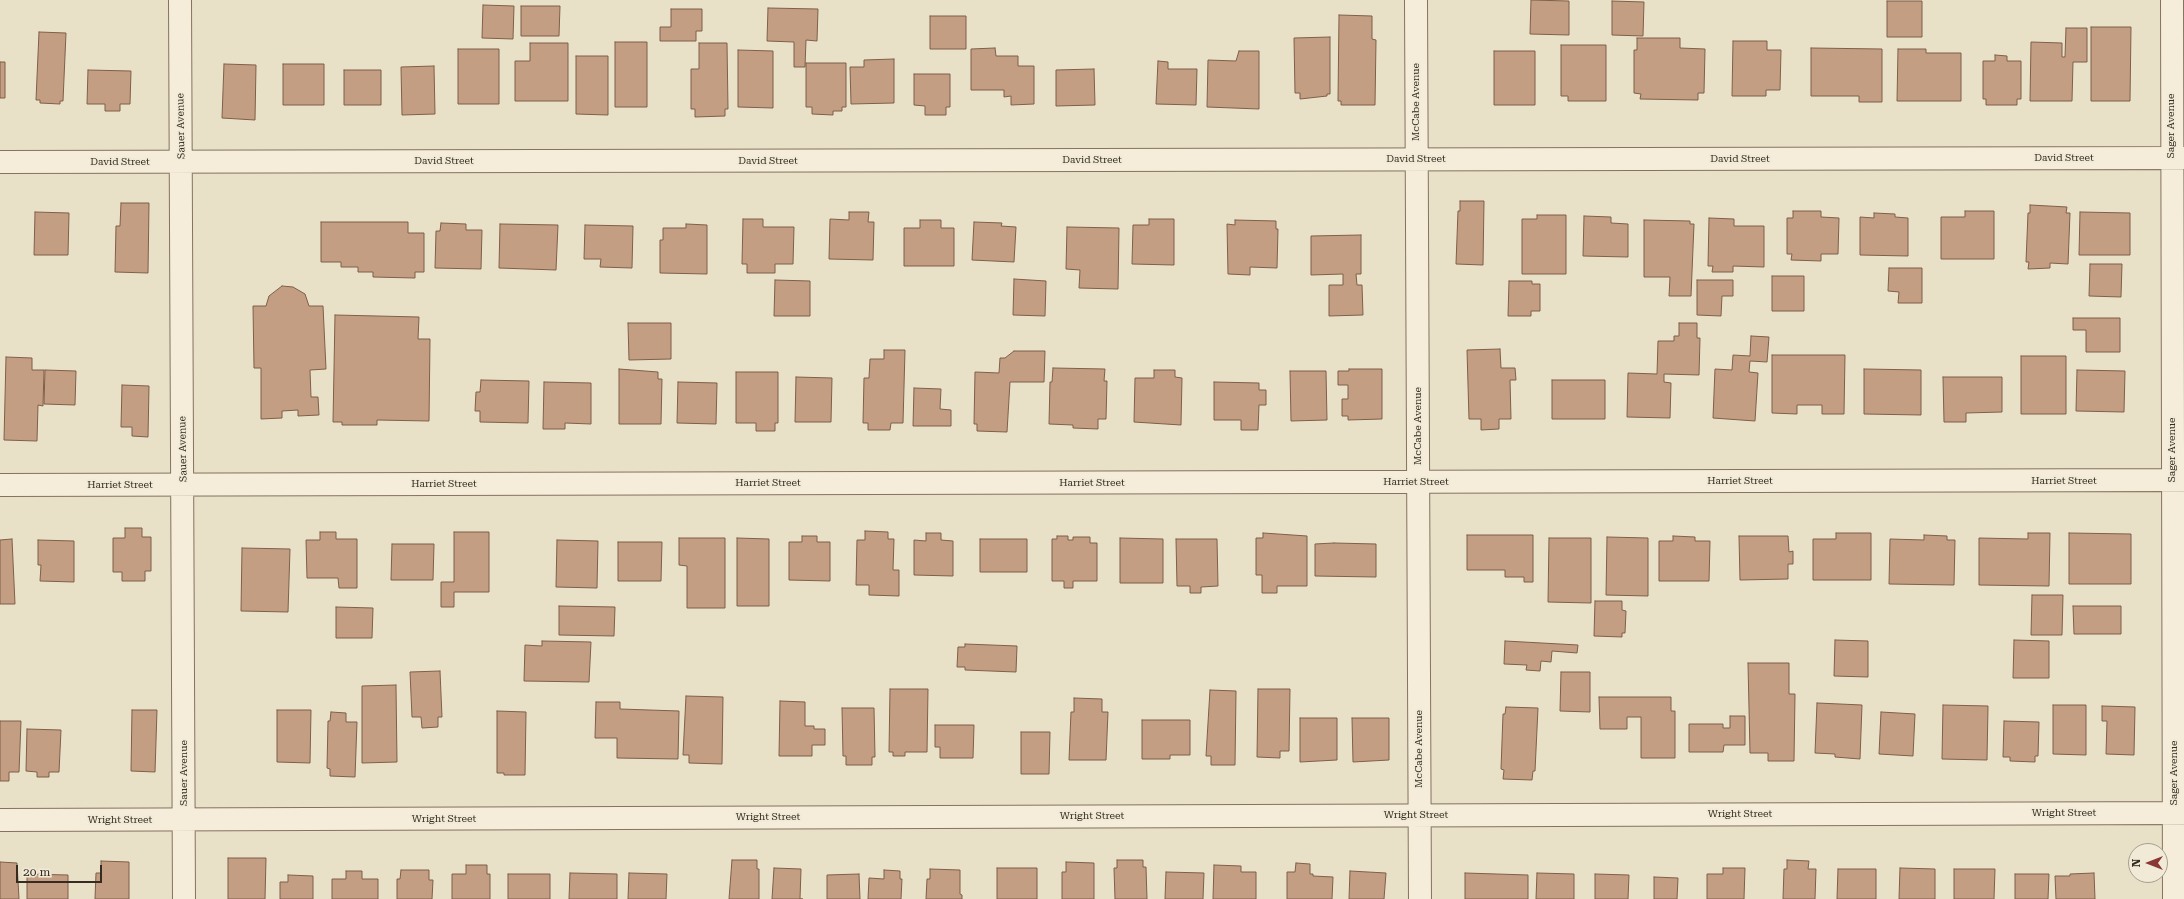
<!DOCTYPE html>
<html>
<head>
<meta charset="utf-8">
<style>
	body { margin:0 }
	#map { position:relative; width:2184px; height:899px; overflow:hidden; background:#e9e0c8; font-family:"Roboto Serif",serif }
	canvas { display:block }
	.north { position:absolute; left:2128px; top:843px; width:40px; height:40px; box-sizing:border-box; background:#f1ead6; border:1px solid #a69e8e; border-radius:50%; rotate:270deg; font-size:11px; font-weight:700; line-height:16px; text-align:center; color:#352b21 }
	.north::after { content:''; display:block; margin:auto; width:14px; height:18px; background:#8b3736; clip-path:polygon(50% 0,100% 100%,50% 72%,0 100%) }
	.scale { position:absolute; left:16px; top:865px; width:86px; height:18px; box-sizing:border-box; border:2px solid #352b21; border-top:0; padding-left:5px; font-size:12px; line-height:14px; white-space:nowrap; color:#352b21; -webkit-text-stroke:3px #f1ead6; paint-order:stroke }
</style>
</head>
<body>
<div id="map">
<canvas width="2184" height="899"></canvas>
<div class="north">N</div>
<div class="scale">20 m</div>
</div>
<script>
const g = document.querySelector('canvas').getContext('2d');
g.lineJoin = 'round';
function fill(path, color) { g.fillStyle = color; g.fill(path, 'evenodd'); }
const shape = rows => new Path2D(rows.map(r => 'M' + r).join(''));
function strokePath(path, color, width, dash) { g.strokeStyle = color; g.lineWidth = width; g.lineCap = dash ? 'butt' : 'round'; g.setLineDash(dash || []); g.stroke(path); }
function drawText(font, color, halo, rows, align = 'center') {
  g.font = font + ' "Roboto Serif",serif'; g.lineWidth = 3.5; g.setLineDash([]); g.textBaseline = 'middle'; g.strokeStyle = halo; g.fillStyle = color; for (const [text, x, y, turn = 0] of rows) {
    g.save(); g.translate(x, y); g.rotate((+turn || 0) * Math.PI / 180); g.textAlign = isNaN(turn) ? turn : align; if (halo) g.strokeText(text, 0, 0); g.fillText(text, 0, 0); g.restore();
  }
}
const building = shape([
	[1531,0,1569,1,1569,35,1530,34,1531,0],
	[1612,1,1644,2,1643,36,1612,35,1612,1],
	[1887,1,1922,1,1922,37,1887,37,1887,1],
	[483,5,514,6,513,39,482,38,483,5],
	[521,6,560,6,559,36,521,36,521,6],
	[768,8,818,9,817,41,806,40,805,67,794,67,794,42,767,41,768,8],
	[671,9,702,9,702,31,696,31,696,41,660,41,660,27,671,27,671,9],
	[1339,15,1372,16,1372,39,1376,40,1375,105,1341,105,1341,101,1338,101,1339,15],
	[930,16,966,16,966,49,930,49,930,16],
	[2091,27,2131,27,2130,101,2091,101,2091,27],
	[2066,28,2087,28,2087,62,2073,62,2072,101,2030,101,2031,42,2062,43,2062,57,2065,57,2066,28],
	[39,32,66,33,63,101,60,101,60,104,40,103,40,100,36,100,39,32],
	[1330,37,1330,94,1327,94,1327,96,1300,99,1300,93,1295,93,1294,38,1330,37],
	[1637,38,1680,38,1680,48,1705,49,1704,93,1698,93,1698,100,1640,99,1641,94,1634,93,1634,50,1637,50,1637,38],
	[1733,41,1767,41,1767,50,1781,50,1780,90,1766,90,1766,96,1732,96,1733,41],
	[615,42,647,42,647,107,615,107,615,42],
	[530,43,568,43,568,101,515,101,515,61,530,61,530,43],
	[699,43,727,43,728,109,725,109,725,116,695,117,695,109,691,109,691,69,699,69,699,43],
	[1561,45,1606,45,1606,101,1568,101,1568,96,1561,96,1561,45],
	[995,48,996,56,1018,56,1018,66,1034,66,1034,104,1011,105,1011,96,1004,97,1004,90,971,90,971,49,995,48],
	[1811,48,1882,49,1882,102,1859,102,1859,96,1811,96,1811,48],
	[458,49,499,49,499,104,458,104,458,49],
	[1898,49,1926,49,1926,53,1961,53,1961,101,1897,101,1898,49],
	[738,50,773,51,773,108,738,107,738,50],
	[1239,51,1259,51,1259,109,1207,107,1208,60,1236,61,1239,51],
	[1494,51,1535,51,1535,105,1494,105,1494,51],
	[1995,55,2007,56,2007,61,2021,61,2021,99,2017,99,2017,105,1986,105,1986,99,1983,99,1983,61,1995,61,1995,55],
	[576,56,608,56,608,115,576,114,576,56],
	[894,59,894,103,851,104,850,67,864,67,864,60,894,59],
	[1158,61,1168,62,1168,69,1197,69,1196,105,1156,104,1158,61],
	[0,62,5,62,5,98,0,98,0,62],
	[806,63,846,63,846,107,842,107,842,111,833,111,833,115,812,114,812,107,806,107,806,63],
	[224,64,256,65,255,120,222,118,224,64],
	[283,64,324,64,324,105,283,105,283,64],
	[434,66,435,114,402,115,401,67,434,66],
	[1094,69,1095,105,1056,106,1056,70,1094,69],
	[88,70,131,71,130,104,120,104,120,111,105,111,105,104,87,104,88,70],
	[344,70,381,70,381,105,344,105,344,70],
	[914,74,950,74,950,107,946,107,946,115,925,115,925,106,914,105,914,74],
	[1460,201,1484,201,1483,265,1456,264,1458,211,1460,211,1460,201],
	[121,203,149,203,148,273,115,272,116,226,120,226,121,203],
	[2030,205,2067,207,2066,213,2070,213,2068,264,2050,263,2050,268,2028,269,2029,262,2026,262,2028,213,2030,213,2030,205],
	[1793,211,1821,211,1821,217,1839,218,1838,254,1821,254,1821,261,1791,260,1792,254,1787,254,1787,218,1793,218,1793,211],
	[1965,211,1994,211,1994,259,1941,259,1941,217,1965,217,1965,211],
	[35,212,69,213,68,255,34,255,35,212],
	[849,212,869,212,868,222,874,222,873,260,829,259,830,219,849,220,849,212],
	[2080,212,2130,213,2130,255,2079,255,2080,212],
	[1874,213,1895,214,1895,217,1908,218,1908,256,1860,255,1860,217,1874,218,1874,213],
	[1537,215,1566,215,1566,274,1522,274,1522,219,1537,219,1537,215],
	[1584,216,1611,217,1611,223,1628,224,1628,257,1583,256,1584,216],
	[1709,218,1734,219,1734,226,1764,226,1764,267,1733,266,1733,272,1712,272,1713,266,1708,266,1709,218],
	[743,219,763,219,763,227,794,227,793,264,775,264,775,273,747,273,747,264,742,264,743,219],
	[1149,219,1174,219,1174,265,1132,264,1133,225,1149,225,1149,219],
	[920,220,941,220,941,228,954,228,954,266,904,266,904,228,920,228,920,220],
	[1235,220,1276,221,1276,229,1278,229,1277,268,1250,267,1250,275,1228,274,1227,224,1235,225,1235,220],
	[1644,220,1690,221,1690,224,1694,224,1691,296,1669,296,1670,277,1644,277,1644,220],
	[321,222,408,222,408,233,424,233,424,272,415,272,415,278,373,277,373,272,358,272,358,267,341,267,341,262,321,262,321,222],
	[974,222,1002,223,1001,226,1016,227,1014,262,972,260,974,222],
	[441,223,466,224,466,230,482,230,481,269,435,268,436,231,440,231,441,223],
	[500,224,558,225,556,270,499,268,500,224],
	[686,224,707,225,707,274,660,273,660,240,663,240,663,228,686,228,686,224],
	[585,225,633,226,632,268,600,267,601,259,584,259,585,225],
	[1067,227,1119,228,1118,289,1079,288,1080,270,1066,269,1067,227],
	[1361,235,1361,274,1356,274,1357,285,1362,285,1363,315,1329,316,1329,285,1343,285,1343,274,1311,275,1311,236,1361,235],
	[2090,264,2122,264,2121,297,2089,296,2090,264],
	[1889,268,1922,268,1922,303,1898,303,1899,292,1888,291,1889,268],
	[1772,276,1804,276,1804,311,1772,311,1772,276],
	[1014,279,1046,281,1045,316,1013,315,1014,279],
	[775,280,810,281,810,316,774,316,775,280],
	[1697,280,1733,280,1733,296,1722,296,1721,316,1697,315,1697,280],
	[1509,281,1532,281,1532,284,1540,284,1540,311,1531,311,1531,316,1508,316,1509,281],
	[282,286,293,287,305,294,309,306,323,306,326,369,310,370,311,397,318,397,319,415,298,416,298,410,282,411,282,418,261,419,261,368,254,368,253,306,266,306,269,296,282,286],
	[335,315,419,317,418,339,430,339,429,421,377,420,377,425,342,425,342,422,333,422,335,315],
	[2073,318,2120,318,2120,352,2086,352,2086,330,2073,330,2073,318],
	[628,323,671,323,671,359,629,360,628,323],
	[1679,323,1697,323,1697,338,1700,338,1699,375,1664,374,1664,382,1671,383,1670,418,1627,417,1628,373,1657,374,1658,341,1674,341,1674,336,1679,336,1679,323],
	[1751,336,1769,337,1767,362,1750,361,1749,372,1758,373,1755,421,1713,418,1715,369,1732,370,1733,355,1750,356,1751,336],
	[1500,349,1501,368,1515,368,1516,380,1510,380,1511,419,1499,419,1499,429,1481,430,1481,419,1469,419,1467,350,1500,349],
	[884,350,905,350,903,423,891,423,890,430,868,430,868,423,863,423,864,378,869,378,870,359,884,359,884,350],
	[1014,351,1045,351,1044,382,1010,382,1007,432,977,431,977,424,974,424,975,372,999,373,1000,358,1005,358,1014,351],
	[1772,355,1845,355,1844,414,1822,414,1822,405,1797,405,1797,414,1772,413,1772,355],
	[2021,356,2066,356,2066,414,2021,414,2021,356],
	[6,357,32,358,32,370,44,370,43,406,38,405,37,441,4,440,6,357],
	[1053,368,1105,369,1104,381,1107,381,1106,419,1098,419,1098,429,1073,428,1073,425,1049,424,1050,382,1052,382,1053,368],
	[619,369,658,372,658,379,662,379,661,424,619,424,619,369],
	[1349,369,1382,369,1382,419,1348,420,1348,416,1342,416,1342,399,1348,399,1348,385,1338,385,1338,371,1349,371,1349,369],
	[1864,369,1921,370,1921,415,1864,414,1864,369],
	[45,370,76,371,75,405,44,404,45,370],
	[1154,370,1175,370,1175,377,1182,378,1181,425,1134,422,1135,378,1154,378,1154,370],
	[2077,370,2125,371,2124,412,2076,411,2077,370],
	[1290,371,1326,371,1327,420,1291,421,1290,371],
	[736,372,778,372,778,423,775,423,775,431,756,431,756,423,736,423,736,372],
	[796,377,832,378,831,422,795,422,796,377],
	[1943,377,2002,377,2002,412,1966,413,1966,422,1944,422,1943,377],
	[481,380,529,381,528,423,480,422,480,411,475,411,476,392,480,392,481,380],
	[1552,380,1605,380,1605,419,1552,419,1552,380],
	[544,382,591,383,591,424,565,423,565,429,543,429,544,382],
	[678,382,717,383,716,424,677,423,678,382],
	[1214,382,1259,383,1259,390,1266,390,1266,405,1259,405,1258,430,1241,430,1241,420,1214,420,1214,382],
	[122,385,149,386,148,437,132,436,132,427,121,427,122,385],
	[914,388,941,389,940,409,951,410,951,426,913,426,914,388],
	[125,528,142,528,142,537,151,537,151,571,145,571,145,581,122,581,122,572,113,572,113,538,125,538,125,528],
	[865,531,888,532,888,539,894,539,893,570,899,570,899,596,869,595,869,585,856,585,857,540,865,540,865,531],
	[320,532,336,532,336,539,357,539,357,588,339,588,338,578,307,578,306,540,320,540,320,532],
	[454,532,489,532,489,592,454,592,454,607,441,607,441,582,454,582,454,532],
	[926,533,941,533,941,540,953,541,953,576,914,575,914,540,926,541,926,533],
	[1263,533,1307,536,1307,586,1277,586,1277,593,1262,593,1262,575,1256,575,1256,538,1263,538,1263,533],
	[1836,533,1871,533,1871,580,1813,580,1813,539,1836,539,1836,533],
	[2028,533,2050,533,2049,586,1979,585,1979,538,2028,539,2028,533],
	[2069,533,2131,534,2131,584,2069,584,2069,533],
	[1467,535,1533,535,1533,582,1524,582,1524,577,1505,577,1505,570,1467,570,1467,535],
	[1924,535,1947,536,1947,540,1955,540,1954,585,1889,584,1890,539,1924,540,1924,535],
	[802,536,817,536,817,542,830,542,830,581,789,580,789,542,802,542,802,536],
	[1057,536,1068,536,1068,540,1073,540,1073,537,1090,537,1090,543,1097,543,1097,581,1073,581,1073,588,1064,588,1064,581,1052,581,1052,539,1057,539,1057,536],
	[1673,536,1695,537,1695,541,1710,541,1709,581,1659,581,1659,541,1673,541,1673,536],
	[1739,536,1788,536,1789,552,1793,551,1793,564,1788,564,1788,579,1740,580,1739,536],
	[1607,537,1648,538,1648,596,1606,595,1607,537],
	[679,538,725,538,725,608,687,608,687,566,679,565,679,538],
	[737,538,769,539,769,606,737,606,737,538],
	[1120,538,1163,539,1163,583,1120,583,1120,538],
	[1549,538,1591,538,1591,603,1548,602,1549,538],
	[12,539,15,604,0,604,0,540,12,539],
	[980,539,1027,539,1027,572,980,572,980,539],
	[1176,539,1217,539,1218,586,1201,587,1201,593,1190,593,1190,586,1177,586,1176,539],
	[38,540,74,541,74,582,40,581,41,565,38,565,38,540],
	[557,540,598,541,597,588,556,587,557,540],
	[618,542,662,542,661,581,618,581,618,542],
	[1334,543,1376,544,1376,577,1315,576,1315,544,1334,543],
	[392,544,434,544,433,580,391,580,392,544],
	[242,548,290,549,288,612,241,611,242,548],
	[2032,595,2063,595,2062,635,2031,635,2032,595],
	[1595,601,1622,601,1622,610,1626,611,1625,633,1622,633,1622,637,1594,636,1595,601],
	[559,606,615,607,614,636,559,635,559,606],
	[2073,606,2121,606,2121,634,2074,634,2073,606],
	[336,607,373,608,372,638,336,638,336,607],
	[1835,640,1868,641,1868,677,1834,676,1835,640],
	[2014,640,2049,641,2049,678,2013,678,2014,640],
	[542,641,591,642,589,682,524,681,525,645,542,646,542,641],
	[1505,641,1578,645,1577,653,1552,651,1551,662,1541,661,1540,671,1526,670,1527,665,1504,664,1505,641],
	[965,644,1017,646,1016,672,965,670,965,667,957,667,958,647,965,647,965,644],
	[1748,663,1789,663,1789,694,1795,694,1794,761,1768,761,1768,753,1750,753,1748,663],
	[440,671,442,717,438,717,438,727,422,728,421,717,412,717,410,672,440,671],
	[1561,672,1590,672,1590,712,1560,711,1561,672],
	[396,685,397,762,362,763,362,686,396,685],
	[890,689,928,689,927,752,905,752,905,756,893,756,893,752,889,752,890,689],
	[1258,689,1290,689,1289,751,1280,751,1280,758,1257,757,1258,689],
	[1210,690,1236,691,1235,765,1211,765,1211,756,1206,756,1210,690],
	[686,696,723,697,722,764,689,763,689,755,683,755,686,696],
	[1599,697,1671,697,1671,711,1675,711,1675,758,1641,758,1641,717,1627,717,1627,729,1600,729,1599,697],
	[1074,698,1102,699,1102,712,1108,712,1106,760,1069,760,1071,712,1074,712,1074,698],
	[780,701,805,702,805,726,814,726,814,729,825,729,825,745,812,745,812,756,779,756,780,701],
	[596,702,620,702,620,709,679,711,678,759,617,758,617,738,595,738,596,702],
	[1817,703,1862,705,1860,759,1835,757,1835,754,1815,753,1817,703],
	[1943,705,1988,706,1987,760,1942,759,1943,705],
	[2053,705,2086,705,2086,755,2053,754,2053,705],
	[2102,706,2135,707,2134,755,2106,754,2107,721,2102,721,2102,706],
	[1506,707,1538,708,1535,771,1533,771,1532,780,1503,779,1504,770,1501,769,1503,714,1505,714,1506,707],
	[842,708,874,708,875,757,872,757,872,765,846,765,846,756,843,756,842,708],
	[132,710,157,710,155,772,131,771,132,710],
	[277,710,311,710,310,763,277,762,277,710],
	[497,711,526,712,525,775,504,775,504,773,497,773,497,711],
	[331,712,346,713,346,722,357,722,355,777,330,776,330,769,327,768,328,721,330,721,331,712],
	[1881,712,1915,714,1913,756,1879,754,1881,712],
	[1730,716,1745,716,1745,745,1724,745,1723,752,1689,752,1689,724,1723,724,1723,728,1730,728,1730,716],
	[1300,718,1337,718,1337,760,1300,762,1300,718],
	[1352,718,1389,718,1389,760,1353,762,1352,718],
	[1142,720,1190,720,1190,755,1170,755,1170,759,1142,759,1142,720],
	[0,721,21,721,19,772,9,772,9,781,0,781,0,721],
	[2004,721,2039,722,2038,756,2035,756,2035,762,2010,761,2010,757,2003,757,2004,721],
	[935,725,974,725,973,758,940,758,940,747,935,747,935,725],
	[27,729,61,730,59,772,49,772,49,777,37,777,37,772,26,771,27,729],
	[1021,732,1050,732,1049,774,1021,774,1021,732],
	[228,858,266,858,265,899,228,899,228,858],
	[732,860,757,860,757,869,759,869,759,899,729,899,732,860],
	[1117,860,1143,860,1143,867,1146,867,1147,899,1115,899,1114,868,1117,868,1117,860],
	[1787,860,1809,861,1808,869,1816,869,1815,899,1783,899,1784,869,1787,869,1787,860],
	[101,861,129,862,129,899,95,899,96,873,101,873,101,861],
	[0,862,17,863,19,899,0,899,0,862],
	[1066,862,1094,863,1094,899,1062,899,1062,872,1066,872,1066,862],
	[1296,863,1310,864,1310,874,1313,874,1313,876,1333,877,1332,899,1287,899,1287,872,1295,872,1296,863],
	[466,865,487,865,487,874,490,874,490,899,452,899,452,874,466,874,466,865],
	[1214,865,1241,866,1241,872,1256,872,1256,899,1213,899,1214,865],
	[774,868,801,869,800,899,803,899,772,899,774,868],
	[997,868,1037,868,1037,899,997,899,997,868],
	[1723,868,1745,868,1744,899,1707,899,1707,874,1723,874,1723,868],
	[1900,868,1935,869,1935,899,1899,899,1900,868],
	[930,869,960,870,960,894,962,895,962,899,926,899,927,879,930,879,930,869],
	[1838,869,1876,869,1876,899,1837,899,1838,869],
	[1954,869,1995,869,1994,899,1954,899,1954,869],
	[401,870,429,870,429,880,433,880,432,899,397,899,397,879,400,879,401,870],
	[884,870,900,871,900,879,902,879,901,899,868,899,869,878,884,879,884,870],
	[346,871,362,871,362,879,378,879,378,899,332,899,332,879,346,879,346,871],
	[1350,871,1386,873,1384,899,1349,899,1350,871],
	[1166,872,1204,873,1203,899,1165,899,1166,872],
	[570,873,617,874,617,899,569,899,570,873],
	[629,873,667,874,666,899,628,899,629,873],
	[1465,873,1528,875,1528,899,1465,899,1465,873],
	[1537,873,1574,874,1574,899,1536,899,1537,873],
	[2094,873,2095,899,2056,899,2055,876,2070,876,2070,874,2094,873],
	[27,874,68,875,68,899,27,899,27,874],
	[508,874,550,874,550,899,508,899,508,874],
	[859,874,860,899,827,899,827,875,859,874],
	[1595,874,1629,875,1628,899,1595,899,1595,874],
	[2015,874,2049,874,2048,899,2015,899,2015,874],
	[288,875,313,876,313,899,280,899,280,882,288,882,288,875],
	[1654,877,1678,878,1677,899,1654,899,1654,877]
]);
const minor = shape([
	[180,0,184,899],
	[1416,0,1420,899],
	[2172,0,2174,899],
	[0,162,2184,158],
	[0,485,2184,480],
	[0,820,2184,813]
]);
const streetNames = [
	["McCabe Avenue",1416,102,-90],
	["Sauer Avenue",181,126,-91],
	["Sager Avenue",2171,126,-90],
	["David Street",2064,158],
	["David Street",1416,159],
	["David Street",1740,159],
	["David Street",1092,160],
	["David Street",444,161],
	["David Street",768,161],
	["David Street",120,162],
	["McCabe Avenue",1418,426,-90],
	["Sauer Avenue",183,449,-91],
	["Sager Avenue",2172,450,-90],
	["Harriet Street",1740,481],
	["Harriet Street",2064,481],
	["Harriet Street",1416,482],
	["Harriet Street",768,483],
	["Harriet Street",1092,483],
	["Harriet Street",444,484],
	["Harriet Street",120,485],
	["McCabe Avenue",1419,749,-90],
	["Sauer Avenue",184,773,-90],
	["Sager Avenue",2174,773,-90],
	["Wright Street",2064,813],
	["Wright Street",1740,814],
	["Wright Street",1416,815],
	["Wright Street",1092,816],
	["Wright Street",768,817],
	["Wright Street",444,819],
	["Wright Street",120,820]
];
fill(building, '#c39e82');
strokePath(building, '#7f5f48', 1);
strokePath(minor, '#83735f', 24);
strokePath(minor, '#f5edda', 22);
drawText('10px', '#352b21', '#f1ead6', streetNames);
</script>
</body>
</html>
